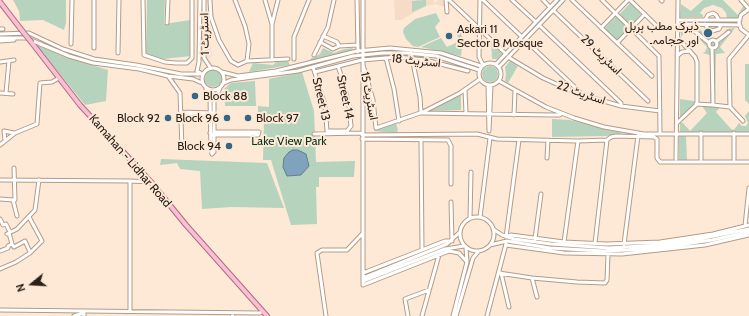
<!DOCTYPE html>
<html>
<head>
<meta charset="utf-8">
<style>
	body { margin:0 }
	#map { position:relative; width:749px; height:316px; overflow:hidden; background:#fee9d7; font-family:Cabin,sans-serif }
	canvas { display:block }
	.north { position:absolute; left:12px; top:264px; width:40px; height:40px; -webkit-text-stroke:3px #fee9d7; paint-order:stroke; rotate:252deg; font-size:11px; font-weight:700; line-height:16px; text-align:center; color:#2a2119 }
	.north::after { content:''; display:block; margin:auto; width:14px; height:18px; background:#2a2119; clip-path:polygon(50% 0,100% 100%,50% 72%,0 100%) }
</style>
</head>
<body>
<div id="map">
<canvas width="749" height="316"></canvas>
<div class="north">N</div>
</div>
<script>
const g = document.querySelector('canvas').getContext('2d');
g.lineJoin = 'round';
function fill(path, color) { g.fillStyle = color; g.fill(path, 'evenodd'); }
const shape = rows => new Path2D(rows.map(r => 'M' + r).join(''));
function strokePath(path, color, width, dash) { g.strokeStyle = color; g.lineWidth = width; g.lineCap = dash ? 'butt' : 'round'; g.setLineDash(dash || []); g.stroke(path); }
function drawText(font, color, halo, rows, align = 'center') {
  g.font = font + ' Cabin,Vazirmatn,sans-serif'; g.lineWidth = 4; g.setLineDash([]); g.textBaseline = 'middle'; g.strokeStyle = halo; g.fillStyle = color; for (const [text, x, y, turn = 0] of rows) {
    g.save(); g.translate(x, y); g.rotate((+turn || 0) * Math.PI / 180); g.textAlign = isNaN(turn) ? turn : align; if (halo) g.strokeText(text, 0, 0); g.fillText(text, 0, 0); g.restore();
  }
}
const commercial = shape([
	[207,29,210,32,212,56,208,59,205,52,205,34]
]);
const built = shape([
	[394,0,433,0,435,3,439,0,443,0,445,7,436,4,426,6,401,20,395,20]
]);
const green = shape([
	[13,0,66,0,66,23,64,30,43,20,20,21,19,11],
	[147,0,165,0,164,24,190,20,191,56,163,59,146,55],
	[426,0,426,6,412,12,412,1],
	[703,0,723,0,738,15,743,6,747,9,738,19,727,18,726,13,722,8,713,5,704,8,700,13,703,15,703,17,680,17,681,4,691,11],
	[630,3,641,14,630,27,618,16],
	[436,13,440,21,435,27,440,37,418,47,413,46,406,39,403,32,404,28,415,19],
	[616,16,628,28,617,41,604,29],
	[681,27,699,28,708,38,715,39,723,34,727,29,735,28,720,47,725,53,716,54,715,104,723,104,716,112,731,129,734,130,739,123,742,126,746,126,748,123,745,116,749,111,749,132,680,132,680,123,683,123,690,131,707,113,702,106,710,105,710,55,702,53,705,52,707,47,689,28,681,37],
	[460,30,463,40,461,56,421,47,441,38,447,47,460,41,455,31],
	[491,41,502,54,497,59,492,59],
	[35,43,69,58,108,70,106,101,85,105],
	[323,48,334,53,341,50,352,48,354,51,310,62,310,59,320,54],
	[288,61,290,65,249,72,253,63,273,65,276,62],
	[510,61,518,66,508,83,505,81,506,74,505,67],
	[745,64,749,64,749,104,745,100],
	'482 74a8 8 0 1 1 16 0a8 8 0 1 1-16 0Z',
	'204 78a9 9 0 1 1 18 0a9 9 0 1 1-18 0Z',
	[302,72,314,111,316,162,355,161,354,177,319,177,319,187,316,187,317,224,291,225,271,160,263,160,264,119,258,118,258,106,269,107,269,79],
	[255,81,256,106,225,106,224,89,231,83],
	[461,95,461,110,430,111,452,99],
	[680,99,694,101,695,103,680,118],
	[552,119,570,120,623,133,606,136,552,137],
	[396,123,398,131,395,133,373,131],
	[679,136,686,136,687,161,679,161],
	[161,159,267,163,284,208,232,207,202,209,200,171,180,169,177,163,160,165]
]);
const water = shape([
	[293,150,298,150,306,154,309,166,301,175,287,176,283,167,284,158,289,152,293,150]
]);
const minor = shape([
	[143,0,144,55,165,62,176,63,187,63,192,58,192,0],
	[200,0,199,62,197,71,202,74],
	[204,0,204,58,210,67],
	[265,0,272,24],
	[357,0,358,52],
	[446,0,447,12],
	[449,0,506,54],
	[480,0,479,57,483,65],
	[483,0,522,37],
	[512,0,536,22],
	[543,0,550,7],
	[572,0,652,76],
	[602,0,659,56,660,134],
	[630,0,660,29],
	[661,0,662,1],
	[741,0,749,9],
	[210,1,211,17,219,40,231,61,238,65,247,61,249,44,245,26,235,0],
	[749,9,741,15,739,22,741,29,749,35],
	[553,10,648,101],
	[678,20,740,20],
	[705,20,708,15,713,13,716,15,719,20],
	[167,23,168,0],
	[678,24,740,25],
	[705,24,708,29,712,31,719,29,721,25],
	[539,25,621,103,621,106],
	[601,28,628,0],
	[0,29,3,29],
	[678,30,692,29,709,43],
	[0,34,29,33,63,49,94,59,136,65,181,74,202,74],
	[0,38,26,38,69,56,93,63,139,69,168,76,193,79,202,83],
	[525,40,579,91,579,94],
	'709 44a4 4 0 1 1 8 0a4 4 0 1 1-8 0Z',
	[0,41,14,40],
	[320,42,333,49,339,46,337,42,323,36],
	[716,42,729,32],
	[617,43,645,14],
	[71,44,72,0],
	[339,46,358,45],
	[94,48,94,0],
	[118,53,119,0],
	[411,53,420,97,421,113,553,115,560,115,561,113],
	[314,55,328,27,334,0],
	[677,56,682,52,690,51],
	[508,57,543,78,579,94,621,106,660,111],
	[386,58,394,89,399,121],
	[294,59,294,37,309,0],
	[272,60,272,24,278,0],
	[247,61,288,59],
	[0,62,14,60],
	'479 74a11 11 0 1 1 22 0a11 11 0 1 1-22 0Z',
	[496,64,557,0],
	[363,65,373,100,376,128,423,112,460,93,480,79],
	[313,67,325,105,327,131,347,131,351,126,349,106,343,81,338,66],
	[499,67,563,0],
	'202 79a11 11 0 1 1 22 0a11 11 0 1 1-22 0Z',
	[222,72,238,76,276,71,357,51,390,48,441,53,481,66],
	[315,72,362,60,397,57,425,60,468,71],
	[168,76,180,93,182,148],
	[499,81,546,107,574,118,604,127,644,134,749,134],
	[222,84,231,80,298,71,353,56,383,53,407,53,436,56,479,70],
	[488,85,489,131,491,85],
	[206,89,210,97,211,150,212,154],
	[465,90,466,113],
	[0,93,13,94],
	[6,93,9,61],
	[696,104,713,105,712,48],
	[713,105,730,107],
	[182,112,212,113],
	[182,115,212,116],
	[514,115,515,90],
	[743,121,730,107,729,59,749,35],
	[677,123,696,105,697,102,697,62,695,57,678,38],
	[210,133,213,135,258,135,259,132,214,132],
	[314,134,362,133],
	[362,135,477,134,497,139,578,141,607,140,611,137,616,136,654,137,657,139,657,158,660,162,749,162],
	[362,139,448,140,451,146,451,184],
	[5,140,4,131,14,133],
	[421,140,422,250],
	[519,140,506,237,511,235,564,242,578,141],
	[0,145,15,133,37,124,40,83,52,82,59,78],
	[212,154,214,152,214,101,220,88],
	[547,158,548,140],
	[676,159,678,0],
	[701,159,701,133],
	[734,159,734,133],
	[14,168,15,200,13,200,17,216],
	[0,180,130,181],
	[0,199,13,200],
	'460 234a17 17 0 1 1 34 0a17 17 0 1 1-34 0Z',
	[480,217,490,138],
	[470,218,471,172],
	[0,219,3,225,6,224,10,232],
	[745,226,749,188],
	[493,229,502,235,514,239,551,244,609,248,659,245,694,240,749,229],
	[9,233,12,244],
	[363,233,363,285,449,251,459,253,467,262],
	[7,234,17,229,35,210,39,180],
	[535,239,541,194],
	[564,242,607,244,660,242,713,234,749,225],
	[595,243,607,140],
	[624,244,638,136],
	[490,245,507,241,550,248,603,251,628,250,665,247,712,240,749,232],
	[506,245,564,253,622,254,705,245,749,235],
	[0,251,8,248,8,246,12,244,14,247,25,241,30,252],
	[0,269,16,262,30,253,42,241,29,217],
	[363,273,445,241,452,241,451,202],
	[499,273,532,278,577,282,605,283,607,280,608,254],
	[501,273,509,307],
	[363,278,447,244,460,232],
	[532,278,537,297],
	[363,281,445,249,464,246],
	[0,310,260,313,262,311],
	[130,311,130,181,151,182],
	[74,316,84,313,84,316],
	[232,316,233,316],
	[326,316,317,253,322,250,347,250,363,233,363,0],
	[408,316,405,299,429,290],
	[422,316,439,255],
	[453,316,467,262,466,248],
	[456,316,473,258,478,252],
	[487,316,506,244]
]);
const major = shape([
	[0,2,20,28],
	[32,43,80,105,151,182,186,225,267,316]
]);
const majorBridge = shape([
	[20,28,32,43]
]);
const markers = [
	[708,33,5,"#356784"],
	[449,36,4,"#356784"],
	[195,96,4,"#356784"],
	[168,118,4,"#356784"],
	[227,118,4,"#356784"],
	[248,118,4,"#356784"],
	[229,146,4,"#356784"]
];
const poiNames = [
	["ذیرک مطب ہربل",699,26],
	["اور حجامہ۔",699,40],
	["Askari 11",457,29,"left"],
	["Sector B Mosque",457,43,"left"],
	["Block 88",203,96,"left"],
	["Block 92",160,118],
	["Block 96",219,118],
	["Block 97",256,118,"left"],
	["Block 94",221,146]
];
const streetNames = [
	["اسٹریٹ 1",205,34,-91],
	["اسٹریٹ 29",601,55,44],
	["اسٹریٹ 18",416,61,6],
	["اسٹریٹ 22",581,93,19],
	["اسٹریٹ 15",369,96,79],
	["Street 14",345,97,78],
	["Street 13",321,99,77],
	["Kamahan - Lidhar Road",130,161,49]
];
const parkNames = [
	["Lake View Park",289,141]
];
fill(commercial, '#f7dcda');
fill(built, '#f6dcc6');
fill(green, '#b6d3bd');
fill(water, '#7fa3bd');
strokePath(water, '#667c8c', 1);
strokePath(minor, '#b49b86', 5);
strokePath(major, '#ae6c7e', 6);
strokePath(minor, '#fff', 3);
strokePath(major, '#f9bfd2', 4);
strokePath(majorBridge, '#ae6c7e', 6, []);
strokePath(majorBridge, '#f9bfd2', 4);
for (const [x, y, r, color] of markers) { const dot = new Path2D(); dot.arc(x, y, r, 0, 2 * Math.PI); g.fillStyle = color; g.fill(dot); strokePath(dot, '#fee9d7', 1.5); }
drawText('12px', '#2a2119', '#fee9d7', poiNames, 'right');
drawText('12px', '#2a2119', '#fee9d7', streetNames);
drawText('12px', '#08351b', '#fee9d7', parkNames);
</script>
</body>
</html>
